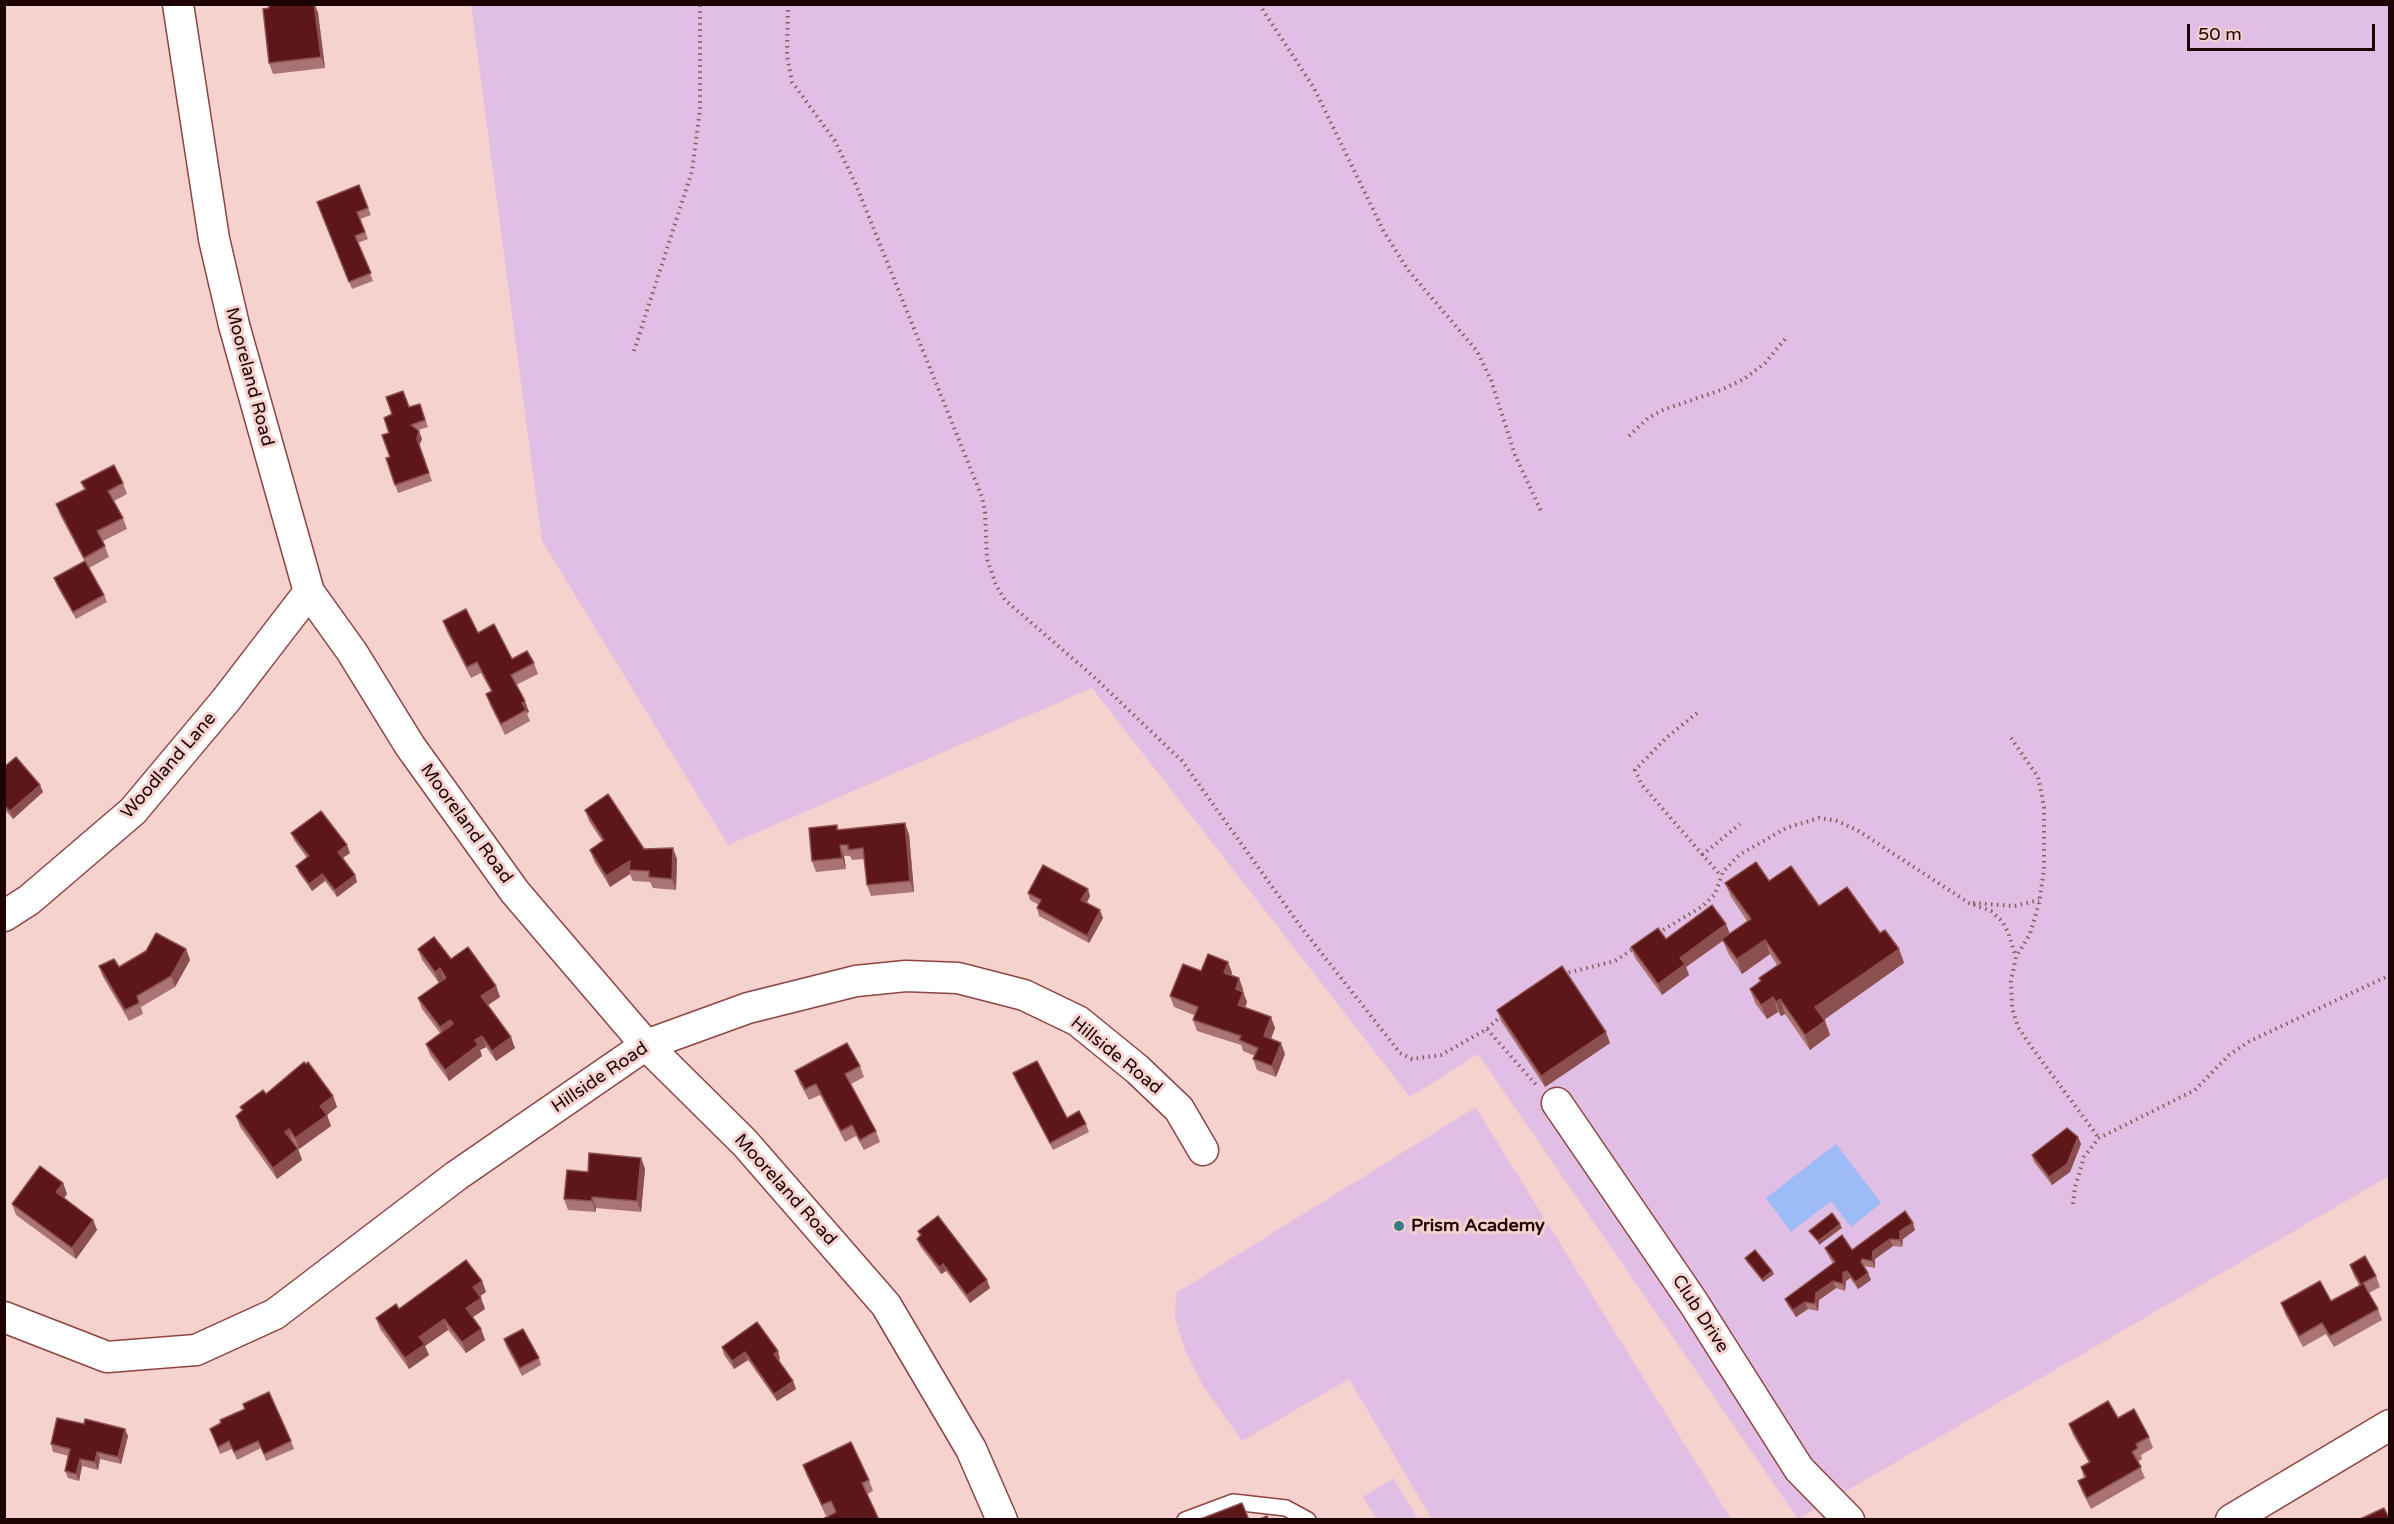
<!DOCTYPE html>
<html>
<head>
<meta charset="utf-8">
<style>
	body { margin:0 }
	#map { position:relative; width:2394px; height:1524px; overflow:hidden; background:#f5d2ce; font-family:"Varela Round",sans-serif }
	canvas { display:block }
	.frame { position:absolute; inset:0; border:6px solid #1e0303; pointer-events:none }
	.scale { position:absolute; left:2187px; top:24px; width:188px; height:27px; box-sizing:border-box; border:3px solid #1e0303; border-top:0; padding-left:8px; font-size:18px; line-height:21px; white-space:nowrap; color:#1e0303; -webkit-text-stroke:4px #f5d2ce; paint-order:stroke }
</style>
</head>
<body>
<div id="map">
<canvas width="2394" height="1524"></canvas>
<div class="frame"></div>
<div class="scale">50 m</div>
</div>
<script>
const g = document.querySelector('canvas').getContext('2d');
g.lineJoin = 'round';
function fill(path, color) { g.fillStyle = color; g.fill(path, 'evenodd'); }
const shape = rows => new Path2D(rows.map(r => 'M' + r).join(''));
function strokePath(path, color, width, dash) { g.strokeStyle = color; g.lineWidth = width; g.lineCap = dash ? 'butt' : 'round'; g.setLineDash(dash || []); g.stroke(path); }
function drawText(font, color, halo, rows, align = 'center') {
  g.font = font + ' "Varela Round",sans-serif'; g.lineWidth = 6; g.setLineDash([]); g.textBaseline = 'middle'; g.strokeStyle = halo; g.fillStyle = color; for (const [text, x, y, turn = 0] of rows) {
    g.save(); g.translate(x, y); g.rotate((+turn || 0) * Math.PI / 180); g.textAlign = isNaN(turn) ? turn : align; if (halo) g.strokeText(text, 0, 0); g.fillText(text, 0, 0); g.restore();
  }
}
const green = shape([
	[471,5,2389,5,2389,1176,1798,1519,1478,1054,1410,1097,1092,688,728,845,542,541],
	[1476,1107,1476,1108,1731,1519,1432,1519,1349,1379,1242,1441,1202,1384,1185,1350,1175,1318,1176,1293],
	[1393,1478,1418,1519,1377,1519,1363,1497]
]);
const water = shape([
	[1836,1144,1881,1203,1851,1227,1831,1201,1791,1232,1766,1198]
]);
const path = shape([
	[788,4,787,56,792,82,835,141,856,185,982,497,985,512,987,559,996,585,1005,600,1094,677,1182,761,1301,927,1400,1053,1412,1059,1441,1055,1487,1029,1502,1015],
	[1259,4,1314,88,1384,232,1408,270,1477,351,1491,380,1515,455,1541,511],
	[634,351,692,171,700,110,700,4],
	[1629,436,1648,418,1663,410,1721,390,1744,379,1765,363,1786,338],
	[1697,713,1666,738,1635,770,1642,785,1721,876],
	[2011,738,2038,777,2044,807,2044,870,2039,903,2030,934,2016,957,2011,981,2012,1008,2018,1027,2030,1045,2099,1138],
	[1702,855,1740,824],
	[1973,903,2015,906,2039,900],
	[1658,933,1703,906,1715,894,1723,872,1739,855,1786,828,1819,818,1837,821,1857,830,1969,903,1991,911,2002,921,2008,932,2016,957],
	[1563,974,1615,961,1636,947],
	[1487,1029,1538,1087],
	[2073,1204,2075,1187,2084,1157,2099,1138,2195,1090,2229,1055,2250,1041,2390,975]
]);
const lane = shape([
	[1185,1520,1233,1502,1286,1508,1308,1520]
]);
const street = shape([
	[178,4,214,239,234,325,309,592,352,652,410,746,515,892,646,1045,745,1143,886,1305,971,1449,1002,1520],
	[4,916,29,900,133,811,226,700,309,592],
	[1557,1103,1693,1302,1799,1469,1849,1520],
	[4,1317,107,1357,196,1350,275,1314,456,1176,646,1045,748,1008,856,981,906,976,958,978,1024,995,1078,1021,1137,1069,1179,1109,1203,1150],
	[2231,1520,2390,1425]
]);
const wall = shape([
	[269,4,315,4,318,13,325,68,273,74,269,63],
	[359,185,371,215,360,219,368,239,358,243,373,281,352,289,317,202],
	[420,404,428,427,418,430,422,439,419,446,432,481,398,493,386,458,390,457,389,433,409,407],
	[81,482,123,483,127,494,114,501,123,518,127,529,103,541,109,557,89,568,104,595,107,602,76,619,57,586,54,578,85,562,60,515,56,504,84,490],
	[443,621,478,633,512,659,534,663,538,674,516,685,529,712,527,713,530,721,505,735,490,705,486,694,491,691,481,673,471,678,447,632],
	[4,767,43,792,13,819,4,809],
	[585,810,644,849,677,859,676,890,653,888,650,882,633,881,630,874,610,887,594,861,590,850,602,841,589,821],
	[837,825,839,830,909,834,914,892,871,896,867,885,864,859,852,860,850,856,844,856,846,869,816,872,812,861],
	[291,833,350,853,342,858,355,875,357,882,337,897,325,881,312,891,299,873,296,866,307,858,294,840],
	[1769,881,1819,906,1880,933,1899,949,1904,963,1824,1019,1830,1035,1810,1050,1785,1014,1781,1016,1778,1012,1767,1019,1755,1003,1750,989,1760,981,1759,978,1777,965,1770,954,1742,974,1728,953,1723,941,1686,967,1689,975,1662,995,1635,958,1631,947,1726,924,1730,934,1747,921,1731,897,1725,883],
	[1028,893,1090,896,1087,903,1103,918,1089,943,1039,916,1037,908,1039,905,1030,900],
	[186,949,190,960,175,987,141,1007,143,1014,129,1021,103,977,99,966,119,967],
	[418,949,451,959,496,986,500,997,488,1005,515,1048,496,1061,486,1047,480,1050,482,1056,449,1081,430,1055,426,1044,440,1033,422,1009,418,998,439,983,422,960],
	[1228,962,1232,973,1231,975,1243,989,1243,992,1247,1002,1245,1007,1275,1028,1271,1038,1285,1054,1276,1077,1257,1070,1253,1059,1255,1056,1243,1051,1241,1045,1197,1031,1193,1020,1194,1015,1174,1007,1170,996,1201,971],
	[1497,1010,1610,1043,1545,1087,1501,1021],
	[860,1066,864,1077,851,1084,876,1131,880,1142,864,1150,856,1136,845,1142,820,1095,809,1100,799,1082,795,1071],
	[1013,1073,1067,1118,1086,1124,1089,1132,1053,1150,1016,1081],
	[266,1094,333,1096,337,1107,327,1115,331,1126,299,1149,292,1141,298,1149,302,1160,277,1179,240,1127,236,1116,242,1111,240,1107],
	[2078,1137,2081,1144,2070,1172,2052,1185,2034,1162,2032,1155],
	[641,1158,645,1169,641,1212,596,1208,596,1212,568,1210,564,1199,588,1172],
	[63,1183,67,1194,64,1198,93,1220,97,1230,76,1259,16,1215,12,1204],
	[1915,1230,1903,1239,1902,1247,1893,1246,1875,1259,1875,1268,1864,1266,1871,1280,1858,1289,1850,1278,1846,1281,1845,1291,1836,1288,1819,1300,1818,1311,1808,1309,1796,1317,1788,1306,1785,1299,1833,1264,1828,1255,1825,1248,1852,1250],
	[918,1231,990,1288,970,1303,946,1271,941,1274,920,1246,917,1239,920,1236],
	[1745,1258,1772,1271,1774,1274,1763,1282,1746,1261],
	[2350,1265,2376,1276,2380,1287,2369,1293,2378,1309,2382,1320,2334,1347,2326,1334,2303,1347,2285,1314,2281,1303,2331,1301,2359,1285,2354,1276],
	[482,1281,486,1292,480,1296,485,1309,473,1317,481,1329,485,1340,466,1353,448,1330,425,1346,429,1355,409,1369,380,1329,376,1318,399,1309],
	[504,1339,539,1358,541,1365,522,1376,506,1346],
	[722,1347,780,1359,778,1360,793,1381,796,1389,777,1401,748,1360,734,1369,724,1355],
	[2118,1418,2149,1437,2153,1448,2141,1455,2142,1459,2138,1462,2145,1478,2091,1509,2082,1492,2078,1481,2084,1478,2081,1467,2089,1463,2073,1435,2069,1424],
	[210,1429,291,1441,294,1449,266,1461,261,1448,237,1460,232,1449,220,1454],
	[128,1436,121,1464,100,1459,98,1470,82,1466,79,1481,68,1478,65,1471,69,1456,53,1452,51,1444],
	[803,1465,869,1480,873,1491,835,1512,826,1516,807,1476]
]);
const shadedWall = shape([
	[314,4,318,13,325,68,321,57],
	[419,431,422,439,419,446,417,439],
	[525,701,529,712,527,713,522,703],
	[40,785,43,792,13,819,10,811],
	[905,823,909,834,914,892,910,881],
	[347,845,350,853,340,860,338,852],
	[840,845,844,856,846,869,842,858],
	[673,848,677,859,676,890,672,879],
	[630,861,629,870,630,874,610,887,606,876],
	[322,874,325,881,312,891,309,884],
	[355,875,357,882,337,897,335,890],
	[1088,889,1090,896,1084,907,1081,900],
	[1100,910,1103,918,1089,943,1087,936],
	[1726,924,1730,935,1686,967,1689,975,1662,995,1658,984,1680,958],
	[1765,940,1770,954,1742,974,1737,959],
	[186,949,190,960,175,987,171,976],
	[1899,949,1904,963,1821,1022,1815,1007],
	[1228,962,1232,973,1228,984,1224,973],
	[440,968,444,979,439,983,435,972],
	[1239,978,1243,989,1242,994,1243,992,1247,1002,1242,1016,1238,1005,1236,989],
	[496,986,500,997,485,1007,481,996],
	[1773,997,1778,1012,1767,1019,1761,1005],
	[1780,999,1785,1014,1781,1016,1776,1002],
	[1271,1017,1275,1028,1268,1047,1264,1036],
	[450,1020,454,1031,444,1038,440,1027],
	[1825,1021,1830,1035,1810,1050,1805,1035],
	[1606,1032,1610,1043,1545,1087,1541,1076],
	[482,1036,486,1047,480,1050,482,1056,449,1081,445,1070,475,1040],
	[511,1037,515,1048,496,1061,492,1051],
	[1281,1043,1285,1054,1276,1077,1272,1066],
	[333,1096,337,1107,327,1115,331,1126,299,1149,295,1138,320,1106],
	[289,1129,292,1140,289,1143,285,1132],
	[2078,1137,2081,1144,2070,1172,2052,1185,2049,1177],
	[298,1149,302,1160,277,1179,273,1168],
	[641,1158,645,1169,641,1212,637,1201],
	[63,1183,67,1194,60,1203,56,1192],
	[592,1197,596,1208,596,1212,592,1201],
	[93,1220,97,1230,76,1259,72,1248],
	[1913,1223,1915,1230,1903,1239,1902,1247,1900,1240,1900,1231],
	[1840,1224,1842,1228,1819,1245,1818,1241],
	[1890,1239,1893,1246,1875,1259,1875,1268,1872,1261,1873,1251],
	[943,1264,946,1271,941,1274,939,1267],
	[1772,1271,1774,1274,1763,1282,1762,1279],
	[1847,1271,1850,1278,1846,1281,1845,1291,1843,1284,1843,1273],
	[1868,1273,1871,1280,1858,1289,1855,1282],
	[987,1280,990,1288,970,1303,967,1295],
	[482,1281,486,1292,477,1298,473,1287],
	[1833,1281,1836,1288,1819,1300,1818,1311,1815,1304,1816,1293],
	[481,1298,485,1309,470,1319,466,1308],
	[1805,1302,1808,1309,1796,1317,1793,1310],
	[444,1319,448,1330,425,1346,429,1355,409,1369,405,1358,419,1337],
	[481,1329,485,1340,466,1353,462,1342],
	[778,1351,780,1359,776,1361,774,1354],
	[745,1352,748,1360,734,1369,732,1361],
	[793,1381,796,1389,777,1401,774,1394],
	[125,1429,128,1436,121,1464,118,1457],
	[97,1452,100,1459,98,1470,95,1462],
	[80,1459,82,1466,79,1481,76,1474]
]);
const building = shape([
	[269,4,314,4,321,57,269,63,263,9,269,8,269,4],
	[359,185,368,208,357,212,365,232,355,236,371,273,349,282,317,202,359,185],
	[403,391,409,407,420,404,425,420,411,425,419,431,417,439,429,473,395,485,386,458,390,457,382,435,389,433,384,418,392,414,386,397,403,391],
	[114,465,123,483,108,491,123,518,97,531,105,546,84,558,56,504,86,489,81,482,114,465],
	[85,561,104,595,73,612,54,578,85,561],
	[466,609,478,633,494,624,512,659,527,651,534,663,511,675,525,701,522,703,526,710,501,724,486,694,492,691,477,662,467,667,443,621,466,609],
	[16,757,40,785,10,811,4,805,4,767,16,757],
	[608,794,644,849,673,848,672,879,649,877,649,871,629,870,630,861,606,876,590,850,604,840,585,810,608,794],
	[321,811,347,845,338,852,355,875,335,890,322,874,309,884,296,866,309,856,291,833,321,811],
	[905,823,910,881,867,885,863,848,848,850,848,845,840,845,842,858,812,861,809,828,837,825,837,830,905,823],
	[1756,862,1769,881,1791,866,1819,906,1847,887,1880,933,1885,930,1899,949,1815,1007,1825,1021,1805,1035,1780,999,1776,1002,1773,997,1761,1005,1750,989,1761,981,1759,978,1781,963,1765,940,1737,959,1722,939,1751,919,1725,883,1756,862],
	[1043,865,1088,889,1081,900,1100,910,1087,936,1037,908,1041,900,1028,893,1043,865],
	[1712,905,1726,924,1680,958,1685,964,1658,984,1631,947,1658,928,1666,939,1712,905],
	[156,933,186,949,171,976,137,996,139,1003,125,1010,99,966,114,959,119,967,146,951,156,933],
	[434,937,451,959,468,947,496,986,481,996,511,1037,492,1051,482,1036,475,1040,478,1045,445,1070,426,1044,453,1024,450,1020,440,1027,418,998,446,978,440,968,435,972,418,949,434,937],
	[1208,954,1228,962,1224,973,1239,978,1236,989,1243,992,1238,1005,1271,1017,1264,1036,1281,1043,1272,1066,1253,1059,1258,1048,1239,1040,1241,1036,1193,1020,1198,1007,1170,996,1183,964,1201,971,1208,954],
	[1562,966,1606,1032,1541,1076,1497,1010,1562,966],
	[847,1043,860,1066,845,1074,876,1131,860,1140,852,1125,841,1131,816,1084,805,1089,795,1071,847,1043],
	[1037,1061,1067,1118,1079,1111,1086,1124,1050,1143,1013,1073,1037,1061],
	[304,1062,306,1064,308,1062,333,1096,320,1106,327,1115,295,1138,289,1129,285,1132,298,1149,273,1168,236,1116,243,1110,240,1107,263,1090,266,1094,304,1062],
	[2067,1128,2078,1137,2067,1164,2049,1177,2032,1155,2067,1128],
	[589,1153,641,1158,637,1201,592,1197,592,1201,564,1199,567,1170,588,1172,589,1153],
	[40,1166,63,1183,56,1192,93,1220,72,1248,12,1204,40,1166],
	[1905,1211,1913,1223,1900,1231,1900,1240,1890,1239,1873,1251,1872,1261,1862,1259,1861,1262,1868,1273,1855,1282,1847,1271,1843,1273,1843,1284,1833,1281,1816,1293,1815,1304,1805,1302,1793,1310,1785,1299,1835,1262,1825,1248,1842,1235,1852,1250,1905,1211],
	[1832,1213,1840,1224,1818,1241,1809,1231,1832,1213],
	[938,1216,987,1280,967,1295,943,1264,939,1267,917,1239,921,1235,918,1231,938,1216],
	[1755,1250,1772,1271,1762,1279,1745,1258,1755,1250],
	[2365,1256,2376,1276,2363,1283,2378,1309,2330,1336,2322,1323,2299,1336,2281,1303,2320,1281,2331,1301,2361,1285,2350,1265,2365,1256],
	[466,1260,482,1281,473,1287,481,1298,466,1308,481,1329,462,1342,444,1319,419,1337,425,1344,405,1358,376,1318,396,1304,399,1309,466,1260],
	[757,1322,778,1351,774,1354,793,1381,774,1394,745,1352,732,1361,722,1347,757,1322],
	[523,1329,539,1358,520,1368,504,1339,523,1329],
	[269,1392,291,1441,264,1454,258,1441,234,1452,229,1441,218,1447,210,1429,221,1423,220,1420,245,1409,243,1404,269,1392],
	[2108,1401,2118,1418,2134,1409,2149,1437,2136,1444,2138,1448,2132,1452,2141,1467,2087,1498,2078,1481,2086,1477,2081,1467,2090,1462,2069,1424,2108,1401],
	[57,1418,84,1424,85,1419,125,1429,118,1457,97,1452,95,1462,80,1459,76,1474,65,1471,70,1449,51,1444,57,1418],
	[851,1442,869,1480,862,1483,879,1520,821,1520,836,1512,831,1501,822,1505,803,1465,851,1442],
	[1242,1503,1249,1520,1198,1520,1242,1503],
	[2384,1508,2390,1520,2358,1520,2384,1508],
	[1267,1516,1268,1520,1258,1520,1267,1516]
]);
const markers = [
	[1399,1226,6,"#357d85"]
];
const streetNames = [
	["Mooreland Road",249,377,75],
	["Woodland Lane",169,766,-49],
	["Mooreland Road",466,824,54],
	["Hillside Road",1116,1056,39],
	["Hillside Road",600,1078,-34],
	["Mooreland Road",785,1190,48],
	["Club Drive",1700,1314,57]
];
const poiNames = [
	["Prism Academy",1411,1226]
];
fill(green, '#e1bee3');
fill(water, '#9dbbf7');
strokePath(lane, '#8e4441', 18);
strokePath(street, '#8e4441', 33);
strokePath(path, '#7f615f', 4, [1.5, 4.5]);
strokePath(lane, '#fff', 15);
strokePath(street, '#fff', 30);
fill(wall, '#a97473');
fill(shadedWall, '#8b4f4f');
fill(building, '#5d1718');
strokePath(building, '#8b4f4f', 1.5);
for (const [x, y, r, color] of markers) { const dot = new Path2D(); dot.arc(x, y, r, 0, 2 * Math.PI); g.fillStyle = color; g.fill(dot); strokePath(dot, '#f5d2ce', 2); }
drawText('18px', '#1e0303', '#f5d2ce', streetNames);
drawText('bold 18px', '#1e0303', '#f5d2ce', poiNames, 'left');
</script>
</body>
</html>
